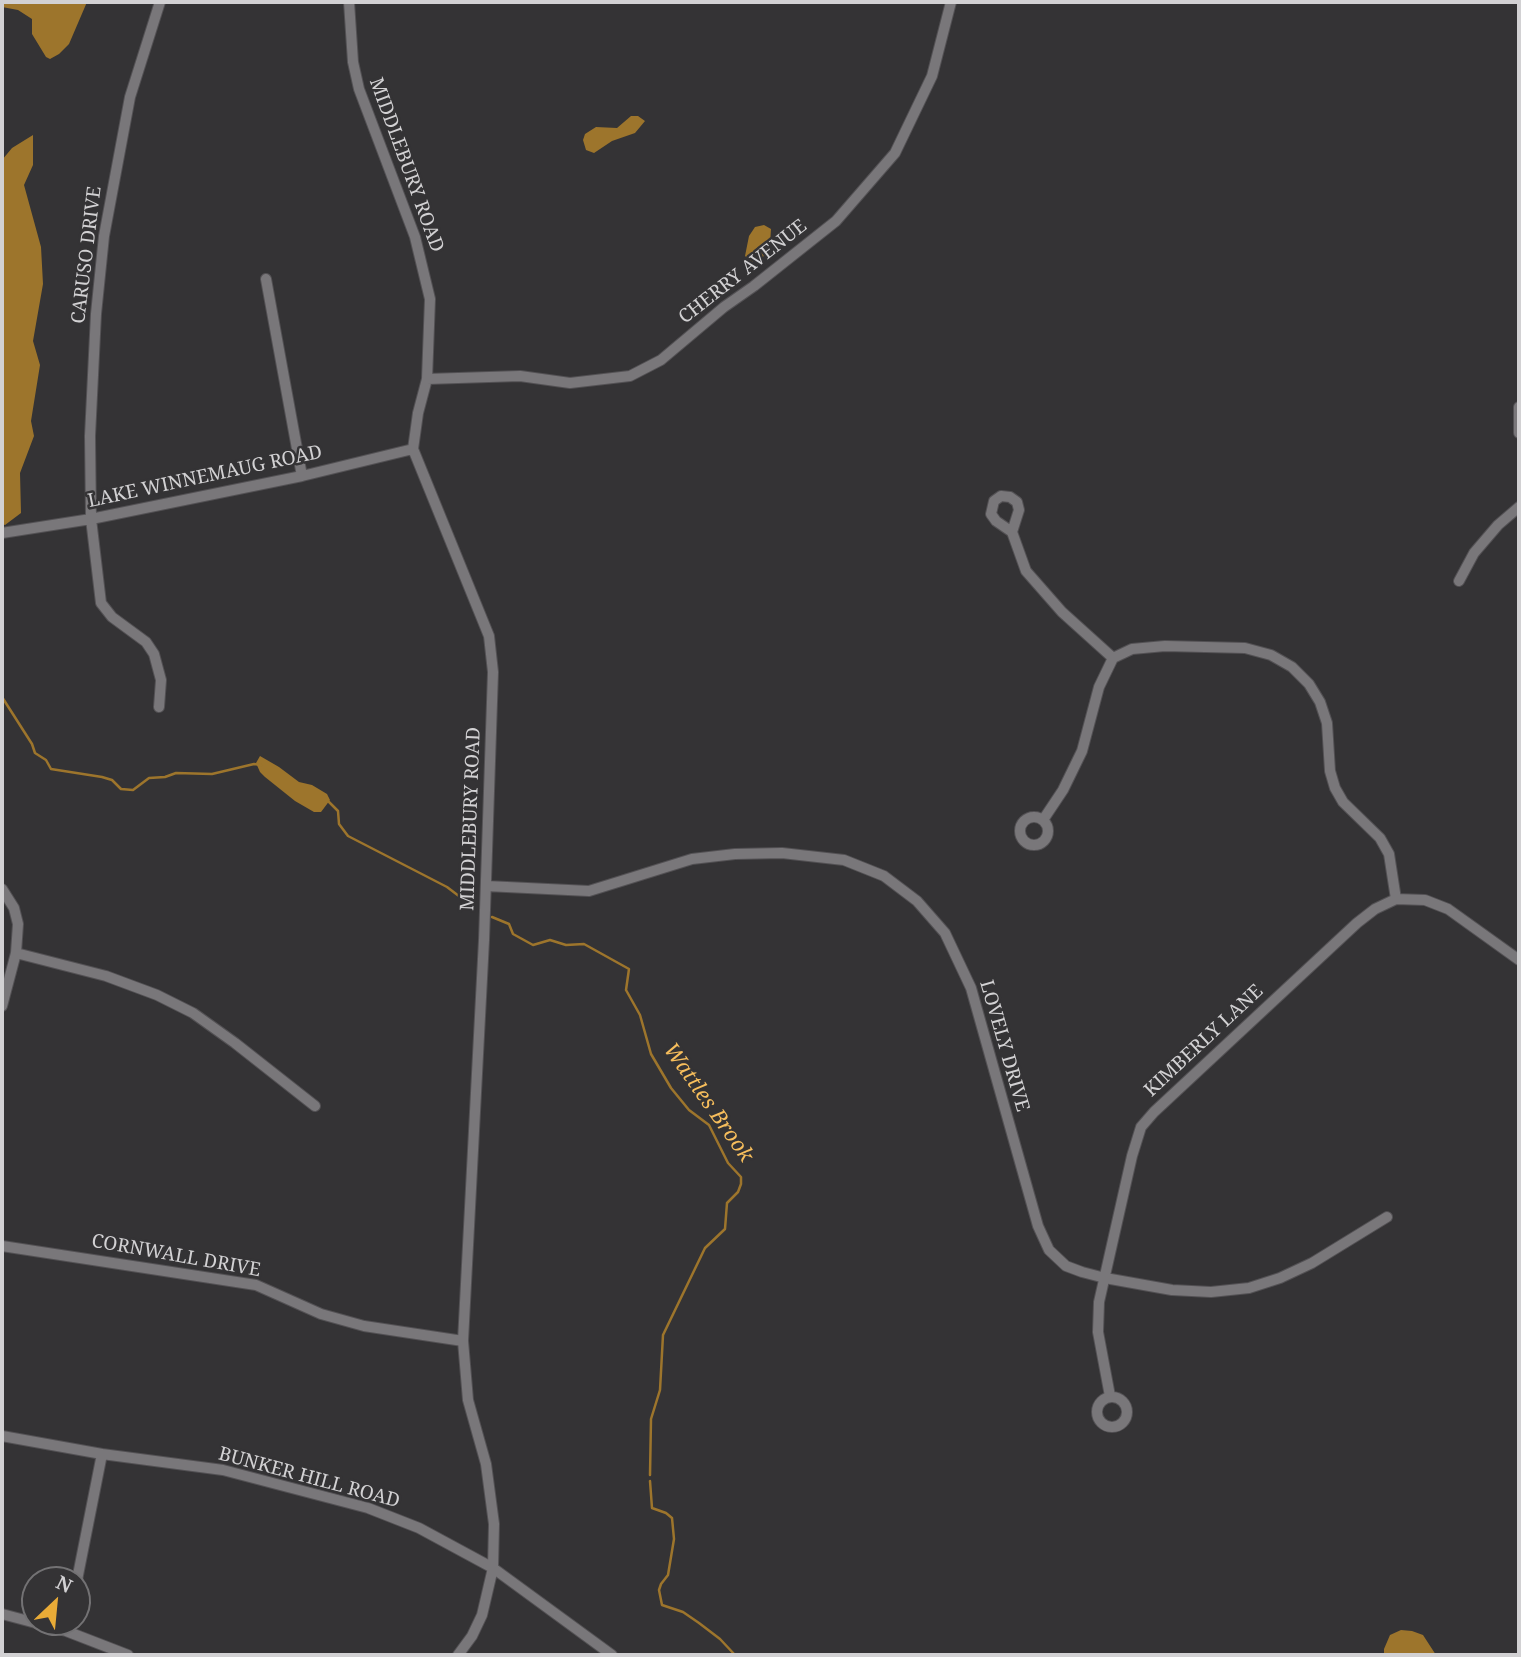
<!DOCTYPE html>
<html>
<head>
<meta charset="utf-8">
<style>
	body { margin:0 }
	#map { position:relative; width:1521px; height:1657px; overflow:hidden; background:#343335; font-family:"Noto Serif",serif }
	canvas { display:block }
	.frame { position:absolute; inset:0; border:4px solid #d2d1d3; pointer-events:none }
	.north { position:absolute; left:21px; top:1566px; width:70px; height:70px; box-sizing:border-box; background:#343335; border:2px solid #737274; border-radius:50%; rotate:26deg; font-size:19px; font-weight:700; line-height:28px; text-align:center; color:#d2d1d3 }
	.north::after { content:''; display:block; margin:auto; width:24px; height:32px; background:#e9ab37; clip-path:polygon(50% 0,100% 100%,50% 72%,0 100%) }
</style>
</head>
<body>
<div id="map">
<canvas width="1521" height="1657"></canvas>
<div class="frame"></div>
<div class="north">N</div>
</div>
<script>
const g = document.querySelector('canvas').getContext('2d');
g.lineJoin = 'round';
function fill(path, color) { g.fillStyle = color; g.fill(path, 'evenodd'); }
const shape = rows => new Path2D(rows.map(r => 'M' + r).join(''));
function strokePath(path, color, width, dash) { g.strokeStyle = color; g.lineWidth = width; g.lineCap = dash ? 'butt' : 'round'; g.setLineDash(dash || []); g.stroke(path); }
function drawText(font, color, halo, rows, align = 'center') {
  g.font = font + ' "Noto Serif",serif'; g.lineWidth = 5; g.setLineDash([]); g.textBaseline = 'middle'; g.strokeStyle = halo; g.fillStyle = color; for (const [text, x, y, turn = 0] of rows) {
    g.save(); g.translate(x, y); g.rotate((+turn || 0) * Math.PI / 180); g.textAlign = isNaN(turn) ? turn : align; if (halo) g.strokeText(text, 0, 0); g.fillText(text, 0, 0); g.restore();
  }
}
const water = shape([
	[2,2,87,2,69,44,59,54,50,59,46,57,32,34,32,19,18,10,2,7],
	[631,116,638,116,645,121,635,133,612,141,594,153,586,150,583,140,585,134,596,127,617,128],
	[33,135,33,165,24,185,41,247,43,284,33,341,40,365,31,421,34,436,20,473,21,513,5,525,2,524,2,160,12,148],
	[764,225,771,229,770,244,763,257,752,262,745,256,749,236,755,227],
	[260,756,279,767,299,782,312,785,327,794,330,800,321,812,314,812,295,801,265,777,260,772,256,763],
	[1401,1630,1412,1631,1423,1635,1436,1655,1384,1655,1384,1649,1390,1635]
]);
const stream = shape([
	[2,697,32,744,35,753,46,760,51,769,102,777,112,780,121,789,133,790,149,778,165,777,176,773,212,774,254,764,261,765],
	[327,800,338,811,339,824,348,836,447,887,472,906],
	[492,917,509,924,513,934,533,945,550,940,566,945,584,944,629,969,626,990,640,1015,651,1054,671,1088,689,1110,709,1125,728,1163,741,1177,741,1184,738,1192,727,1203,725,1229,705,1248,663,1335,660,1390,651,1419,650,1475],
	[650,1481,652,1508,666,1513,672,1518,674,1539,668,1575,661,1584,659,1590,662,1605,683,1612,699,1623,720,1639,735,1655]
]);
const minor = shape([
	[349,2,353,62,359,89,415,237,430,299,427,379,418,413,413,449,489,636,493,672,484,940,463,1341,468,1400,486,1464,494,1524,493,1568,482,1615,472,1636,458,1655],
	[266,279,302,476],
	[427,379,520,376,570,383,630,376,661,360,724,307,754,286,836,221,895,153,932,76,951,2],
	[1519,407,1519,433],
	[1012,532,996,521,991,514,994,501,1001,496,1010,497,1017,502,1019,510,1012,532,1026,571,1062,612,1113,658],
	[2,533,91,519,302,476,413,449],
	[1459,581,1474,553,1498,525,1519,507],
	[159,707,161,680,154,654,146,642,112,617,101,603,91,519,90,436,96,314,104,236,130,97,160,2],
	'1020 831a14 14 0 1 1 28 0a14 14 0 1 1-28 0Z',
	[1043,820,1063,790,1082,751,1099,687,1113,658,1132,649,1165,646,1245,648,1271,655,1292,667,1309,684,1320,702,1327,723,1330,771,1335,788,1343,802,1380,838,1389,854,1396,899],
	[486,886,589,891,692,859,735,854,782,853,844,860,884,876,917,901,945,933,971,988,1038,1226,1049,1250,1066,1266,1082,1272,1105,1278,1172,1290,1211,1292,1249,1288,1280,1278,1312,1263,1387,1217],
	[2,889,14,908,18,924,16,953,2,1006],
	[16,953,106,976,157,995,193,1013,235,1043,315,1106],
	[2,1246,256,1285,321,1314,364,1326,463,1341],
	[1110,1396,1098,1332,1099,1302,1132,1156,1141,1127,1154,1112,1357,923,1375,909,1396,899,1425,900,1448,909,1519,960],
	'1097 1412a15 15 0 1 1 30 0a15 15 0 1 1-30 0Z',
	[2,1436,102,1454,223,1470,368,1508,419,1528,493,1568,612,1655],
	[77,1580,102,1454],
	[2,1614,66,1631,128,1655]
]);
const streetNames = [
	["MIDDLEBURY ROAD",406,165,70],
	["CARUSO DRIVE",87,255,-83],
	["CHERRY AVENUE",743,272,-38],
	["LAKE WINNEMAUG ROAD",205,477,-12],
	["MIDDLEBURY ROAD",471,819,-88],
	["KIMBERLY LANE",1204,1041,-43],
	["LOVELY DRIVE",1004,1046,74],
	["CORNWALL DRIVE",176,1256,10],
	["BUNKER HILL ROAD",309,1478,15]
];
const waterNames = [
	["Wattles Brook",708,1103,55]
];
fill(water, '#9d752c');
strokePath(stream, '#9d752c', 2.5);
strokePath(minor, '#535154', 12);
strokePath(minor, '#79777a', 10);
drawText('19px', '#d2d1d3', '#343335', streetNames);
drawText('italic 21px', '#f7be5c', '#343335', waterNames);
</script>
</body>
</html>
